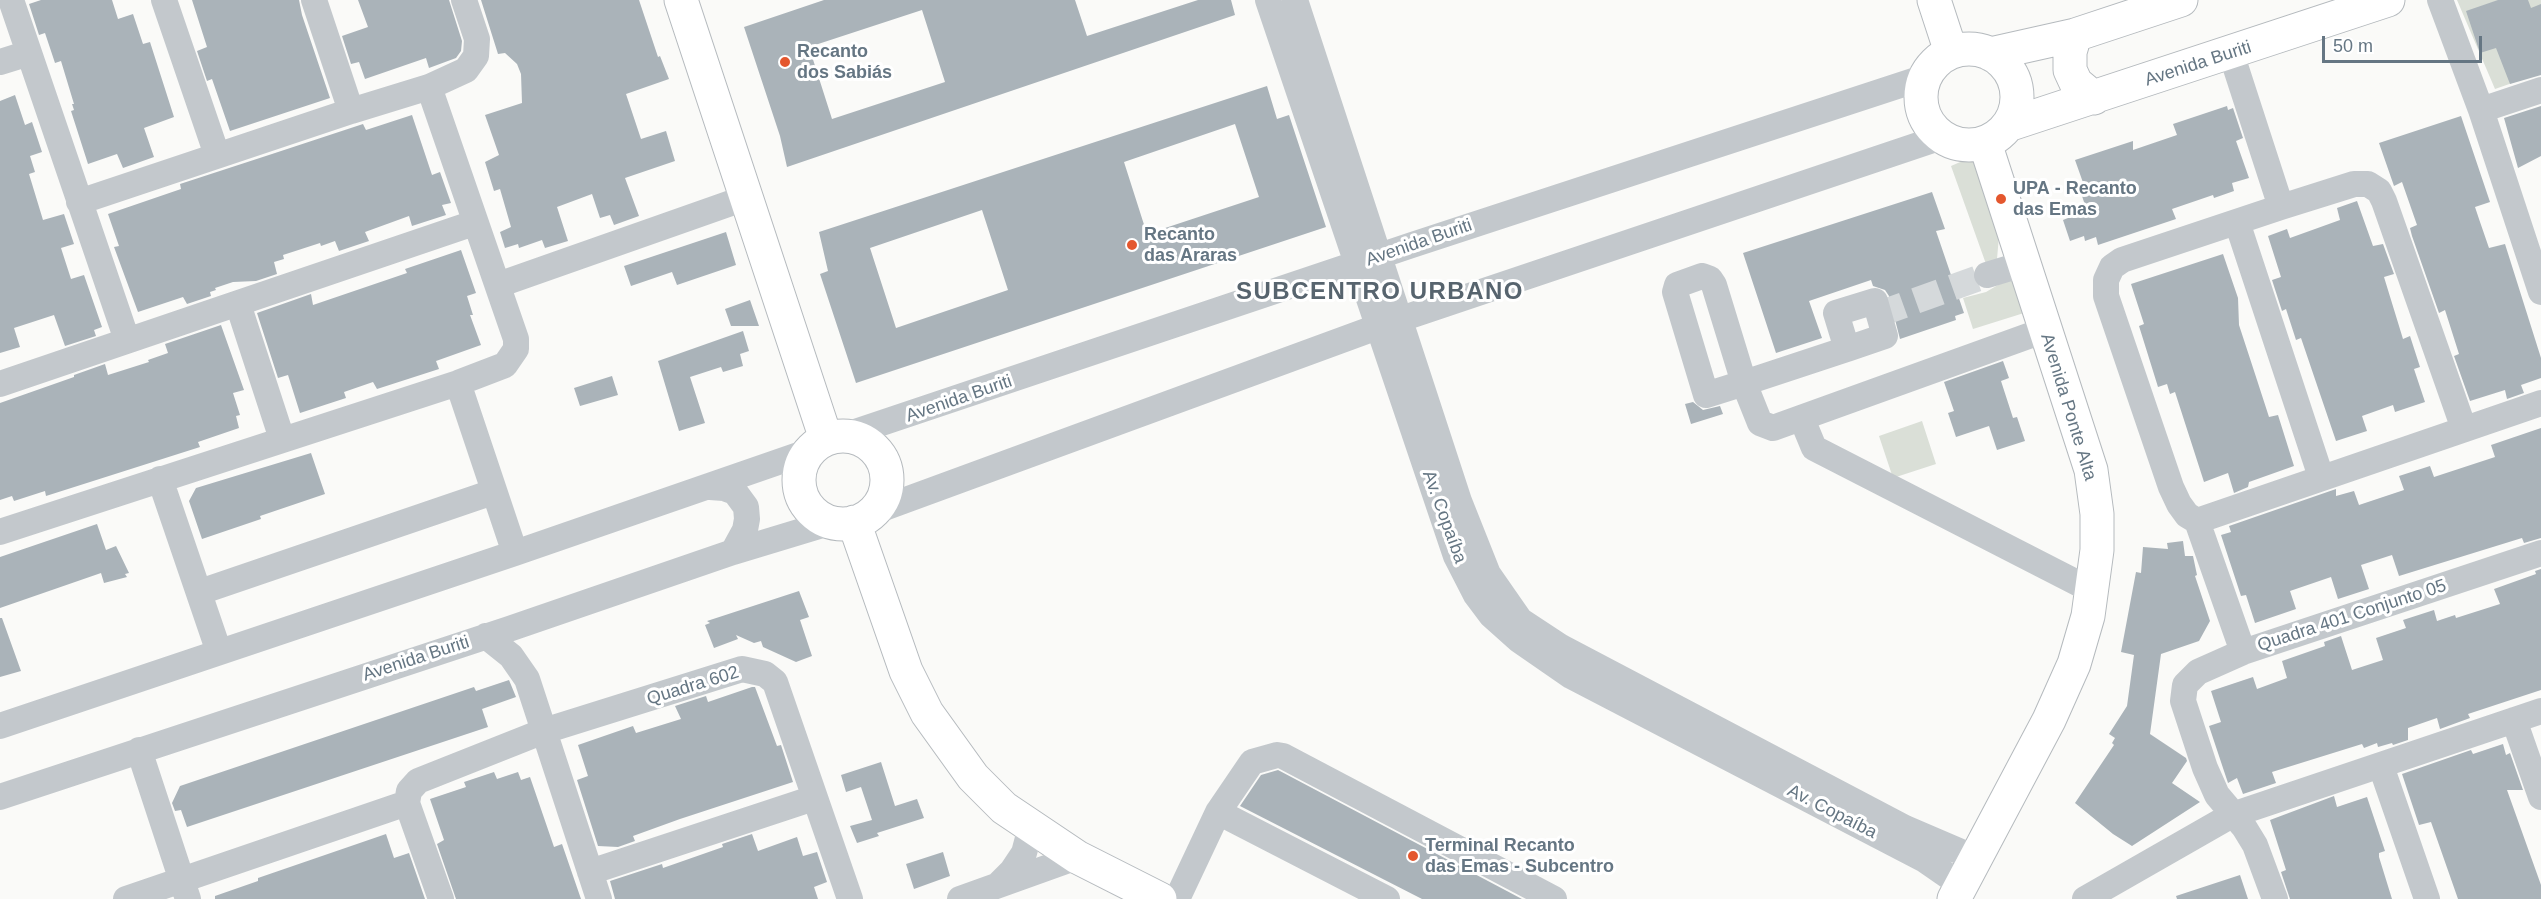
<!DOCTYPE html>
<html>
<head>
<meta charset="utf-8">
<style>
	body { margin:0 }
	#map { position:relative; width:2541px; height:899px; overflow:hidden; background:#fafaf8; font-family:Helvetica,sans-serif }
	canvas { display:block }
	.scale { position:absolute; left:2322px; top:36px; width:160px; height:27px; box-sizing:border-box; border:3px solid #657683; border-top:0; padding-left:8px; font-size:18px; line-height:21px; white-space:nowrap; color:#657683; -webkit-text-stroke:4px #fff; paint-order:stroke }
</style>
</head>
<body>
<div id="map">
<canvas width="2541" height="899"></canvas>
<div class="scale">50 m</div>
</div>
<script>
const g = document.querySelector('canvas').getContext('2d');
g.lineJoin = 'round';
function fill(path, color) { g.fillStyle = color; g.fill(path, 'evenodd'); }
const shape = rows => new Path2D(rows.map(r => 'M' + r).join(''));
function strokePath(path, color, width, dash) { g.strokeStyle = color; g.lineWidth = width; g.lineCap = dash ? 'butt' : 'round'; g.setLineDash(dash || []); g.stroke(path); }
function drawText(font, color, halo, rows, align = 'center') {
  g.font = font + ' Helvetica,sans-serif'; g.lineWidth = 6; g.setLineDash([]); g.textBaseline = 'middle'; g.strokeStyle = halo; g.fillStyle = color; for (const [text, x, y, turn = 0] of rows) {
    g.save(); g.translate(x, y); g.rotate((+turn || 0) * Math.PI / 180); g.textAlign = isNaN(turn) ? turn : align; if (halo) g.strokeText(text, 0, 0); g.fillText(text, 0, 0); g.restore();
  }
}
const green = shape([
	[2457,0,2541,0,2541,73,2495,89],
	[1974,156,1999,236,1997,259,1986,264,1951,166],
	[2006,275,2015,282,2024,313,1973,329,1963,298,1986,292,2003,282],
	[1922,421,1936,464,1893,478,1879,436]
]);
const building = shape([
	[41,0,112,0,118,19,133,14,143,44,150,42,174,117,144,128,154,157,123,168,117,154,88,164,71,111,74,110,72,104,74,104,61,61,55,63,45,33,39,35,29,4],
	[192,0,299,0,302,15,330,98,230,131,212,79,207,81,197,51,207,47],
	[358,0,449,0,462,41,461,51,456,58,429,68,426,58,365,79,359,62,351,64,342,36,368,27],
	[481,0,639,0,658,57,660,56,669,79,626,94,641,139,666,131,675,161,625,178,639,216,614,225,610,215,600,218,592,194,557,207,568,241,545,248,542,240,519,248,518,244,505,248,500,232,511,227,500,189,494,191,485,162,499,155,485,115,522,103,521,74,517,64,505,53,498,54],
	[824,0,1075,0,1087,36,1198,0,1231,0,1235,15,787,167,780,136,744,27],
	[922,10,945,82,832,119,809,47],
	[2498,0,2528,0,2531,8,2541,4,2541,75,2510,84,2496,48,2480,53,2466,11],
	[1267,86,1277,119,1289,115,1326,227,856,383,820,274,828,271,819,232],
	[1235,124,1259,197,1147,234,1124,162],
	[982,210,1008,290,896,328,870,248],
	[15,95,25,125,32,122,42,152,30,156,35,172,29,174,43,220,64,214,74,244,61,248,71,279,84,275,102,327,94,330,96,336,65,346,54,315,14,328,20,347,0,353,0,101],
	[2227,106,2228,110,2233,108,2243,138,2236,141,2249,178,2232,183,2234,191,2214,198,2213,195,2172,209,2176,219,2098,245,2096,237,2085,241,2084,236,2070,241,2063,220,2073,216,2071,210,2085,205,2081,193,2086,191,2075,160,2133,141,2133,150,2177,135,2173,124],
	[2541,106,2541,156,2518,168,2504,118],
	[412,115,432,175,440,172,451,203,442,205,446,215,412,226,409,216,365,232,369,241,339,251,335,241,321,246,320,243,283,255,284,259,274,262,277,274,256,281,233,282,215,288,216,290,210,292,211,296,187,304,183,297,138,312,114,247,119,246,108,214,181,189,180,184,272,154,363,124,366,130],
	[2461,116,2490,202,2475,207,2479,219,2489,248,2505,244,2541,358,2541,378,2521,385,2524,393,2507,399,2505,390,2470,401,2454,356,2459,354,2445,310,2439,313,2412,236,2410,228,2417,225,2402,182,2394,186,2379,143],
	[1932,192,1945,229,1936,231,1964,313,1955,316,1956,320,1900,339,1889,296,1885,290,1873,286,1871,280,1809,301,1822,338,1776,353,1743,253],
	[2357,201,2373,246,2383,244,2394,274,2384,277,2403,339,2410,336,2420,367,2414,369,2425,402,2395,412,2393,405,2362,416,2367,431,2336,441,2301,338,2296,340,2286,309,2282,311,2272,280,2281,277,2268,236,2287,229,2290,238,2340,220,2337,208],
	[726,232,736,265,677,285,672,272,631,286,624,266],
	[461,250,476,293,467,296,473,315,470,315,481,345,436,361,439,369,377,389,373,382,344,392,346,398,300,413,288,375,278,378,257,313,311,294,313,305,407,273,405,269],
	[2223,254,2238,298,2239,325,2257,380,2269,417,2278,415,2294,466,2249,482,2248,487,2234,493,2228,473,2204,482,2175,392,2170,394,2167,384,2158,387,2139,326,2144,324,2131,284],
	[750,300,759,326,731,326,725,309],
	[221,325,244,390,233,393,240,415,236,416,239,428,198,442,200,447,46,496,45,491,14,501,12,496,0,500,0,403,74,377,74,375,105,364,108,375,149,362,148,360,168,353,165,344],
	[743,331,749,351,740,354,743,366,723,372,721,367,690,377,705,423,679,431,658,361],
	[2003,361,2009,378,2001,381,2013,418,2017,417,2025,441,1997,450,1989,426,1956,437,1948,413,1954,411,1944,382],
	[612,376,618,395,580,406,574,388],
	[1693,402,1703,410,1720,406,1723,414,1691,424,1685,404],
	[2541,428,2541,538,2524,543,2522,538,2399,576,2392,555,2361,565,2369,589,2338,599,2331,577,2290,591,2296,609,2255,623,2246,595,2241,596,2221,535,2231,532,2229,526,2336,489,2336,496,2354,491,2359,505,2404,490,2399,476,2430,466,2434,477,2495,457,2491,445],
	[311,453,325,494,260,516,261,519,202,539,189,501,196,488],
	[97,524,106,550,116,546,129,573,125,574,127,577,104,583,101,573,0,608,0,557],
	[2183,541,2185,556,2193,556,2197,575,2195,576,2210,621,2199,641,2161,654,2150,734,2186,758,2187,761,2172,783,2200,802,2132,846,2113,834,2075,803,2114,745,2112,743,2115,738,2109,734,2127,706,2134,655,2121,652,2136,572,2141,573,2143,547,2168,549,2167,543],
	[2541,569,2541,690,2468,714,2470,718,2440,729,2437,718,2408,728,2408,740,2393,745,2392,743,2378,747,2377,743,2364,748,2362,744,2272,772,2276,783,2243,794,2237,778,2228,783,2209,726,2221,722,2211,691,2253,677,2257,689,2287,678,2282,661,2325,646,2324,642,2341,636,2352,670,2383,660,2376,638,2406,628,2403,620,2434,610,2437,621,2455,615,2456,618,2500,604,2494,589,2536,574,2535,571],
	[799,591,809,617,800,620,812,656,796,662,763,647,761,641,754,643,736,635,738,639,714,648,705,625,710,623,707,621],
	[0,618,2,618,21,671,0,677],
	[509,680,516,697,482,709,488,727,187,827,181,810,175,811,172,803,180,786,474,687,476,691],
	[752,687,755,687,777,746,781,745,793,782,680,819,633,836,635,841,618,847,598,846,577,780,588,776,578,745,633,726,636,733,681,719,675,706,706,696,708,702],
	[2503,744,2506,755,2510,753,2523,790,2507,790,2541,885,2541,899,2458,899,2431,822,2419,825,2402,774,2471,750,2473,754],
	[881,762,895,806,917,799,924,818,877,833,879,836,857,843,850,826,872,820,861,787,846,792,841,775],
	[1278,770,1522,899,1422,899,1240,806,1261,775],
	[494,772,497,779,518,772,521,780,530,777,554,847,562,844,581,899,456,899,437,844,444,840,430,799,466,787,464,782],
	[2334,796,2337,807,2367,797,2385,851,2379,853,2379,857,2392,899,2290,899,2281,872,2286,870,2270,820],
	[386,834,394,858,409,853,425,899,215,899,215,896,258,881,258,878],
	[752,834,758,851,797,837,803,856,817,852,827,882,814,887,818,899,615,899,610,881,662,864,663,868,723,847,722,844],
	[943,852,950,876,914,889,906,864],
	[2240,875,2248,899,2177,899,2176,896]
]);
const minorTunnel = shape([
	[1879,314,1987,275]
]);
const minor = shape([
	[11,0,127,340],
	[164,0,217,155],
	[314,0,351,111],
	[1268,0,1456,556,1476,595,1491,615,1519,640,1571,676,1925,860,1951,878,1960,889],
	[1295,0,1459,501,1488,574,1520,620,1561,647,1905,828,1975,858],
	[2440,0,2481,110,2541,292],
	[2231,53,2281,207],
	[0,62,29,53],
	[2481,110,2541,90],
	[79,202,351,111,429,87,466,70,476,56,477,39,464,0],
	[2237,222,2321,477],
	[1987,275,2023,264],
	[1702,276,1710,279,1714,285,1744,383,1706,395,1675,292,1677,285,1702,276],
	[498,285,748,197],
	[238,304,282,439],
	[1847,349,1885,336,1875,301,1836,313,1847,349,1744,383,1760,423,1773,428,2045,330],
	[458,383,515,553],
	[0,384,474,223],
	[1802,419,1814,448,2093,591],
	[846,435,1412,245,1925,77],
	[160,479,219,652],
	[710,487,724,488,735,492,746,507,747,519,745,530,733,552],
	[873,512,1380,326,1942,137],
	[2197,521,2541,403],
	[0,532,458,383,505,365,516,349,516,339,429,87],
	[200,592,493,492],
	[486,636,511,656,527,679,599,899],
	[2243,652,2197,521,2187,515,2179,504,2171,487,2106,296,2106,280,2112,267,2122,260,2281,207,2354,184,2368,184,2379,191,2384,201,2464,429],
	[2514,720,2541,797],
	[0,726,515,553,810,451],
	[139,750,188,899],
	[2381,766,2427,899],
	[0,797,509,629,733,552,832,522],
	[407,803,441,899],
	[1218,812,1387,899],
	[590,872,814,798],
	[999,884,1012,871,1024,853,1028,838,1027,822],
	[126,899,407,803,409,791,418,781,544,731,742,669,765,674,775,682,850,899],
	[960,899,1077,857],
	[1177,899,1218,812,1252,762,1277,755,1283,756,1554,899],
	[2085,899,2232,815,2541,711],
	[2275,899,2255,845,2244,827,2217,795,2205,768,2183,701,2185,685,2198,672,2243,652,2541,553]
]);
const major = shape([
	[681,0,826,439],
	[1934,0,1951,52],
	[2075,35,2070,52,2070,70,2076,83,2094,98],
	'1921 97a48 48 0 1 1 96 0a48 48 0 1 1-96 0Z',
	[1990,54,2075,35,2181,0],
	[2008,125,2388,0],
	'799 480a44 44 0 1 1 88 0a44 44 0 1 1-88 0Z',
	[854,522,906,671,927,713,973,777,1004,808,1077,857,1160,899],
	[1954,899,2049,720,2074,664,2088,616,2097,550,2097,514,2091,470,1985,143]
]);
const markers = [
	[785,62,6,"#e4572e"],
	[2001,199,6,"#e4572e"],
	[1132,245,6,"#e4572e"],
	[1413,856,6,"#e4572e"]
];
const poiNames = [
	["Recanto",797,52],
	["dos Sabiás",797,73],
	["UPA - Recanto",2013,189],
	["das Emas",2013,210],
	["Recanto",1144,235],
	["das Araras",1144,256],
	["Terminal Recanto",1425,846],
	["das Emas - Subcentro",1425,867]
];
const streetNames = [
	["Avenida Buriti",2198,64,-18],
	["Avenida Buriti",1419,243,-19],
	["Avenida Buriti",959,399,-19],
	["Avenida Ponte Alta",2068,407,73],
	["Av. Copaíba",1444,517,70],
	["Quadra 401 Conjunto 05",2352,616,-18],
	["Avenida Buriti",416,659,-18],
	["Quadra 602",693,686,-17],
	["Av. Copaíba",1832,812,27]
];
const districtNames = [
	["SUBCENTRO URBANO",1380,292]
];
fill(green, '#dadfd7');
fill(building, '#aab3b9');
strokePath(minorTunnel, '#d5d9db', 26, [26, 13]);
strokePath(major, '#b5babe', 35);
strokePath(minor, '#c3c8cc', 26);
strokePath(major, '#fff', 33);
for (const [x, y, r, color] of markers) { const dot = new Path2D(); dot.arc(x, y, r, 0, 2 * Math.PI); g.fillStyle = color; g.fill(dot); strokePath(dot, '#fff', 2); }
drawText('bold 18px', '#657683', '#fff', poiNames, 'left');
drawText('18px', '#657683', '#fff', streetNames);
g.letterSpacing = '1.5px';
drawText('bold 24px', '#57646e', '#fff', districtNames);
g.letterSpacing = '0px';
</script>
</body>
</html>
